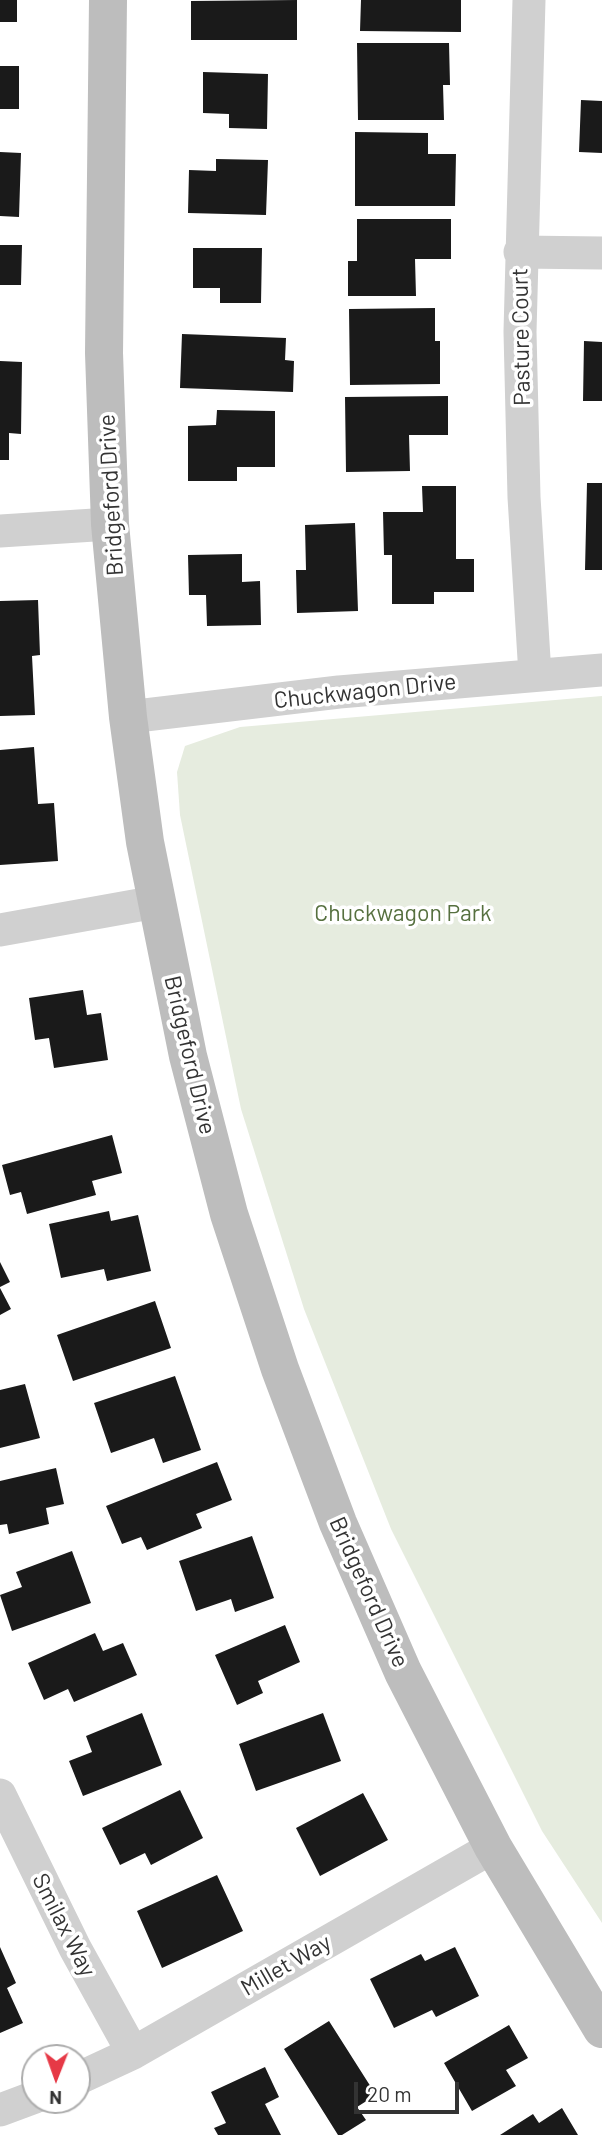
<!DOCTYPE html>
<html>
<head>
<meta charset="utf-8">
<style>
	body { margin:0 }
	#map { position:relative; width:602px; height:2135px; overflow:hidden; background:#fff; font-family:Barlow,sans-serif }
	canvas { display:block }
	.north { position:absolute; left:21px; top:2044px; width:70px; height:70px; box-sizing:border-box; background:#fff; border:2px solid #adadad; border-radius:50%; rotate:181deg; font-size:19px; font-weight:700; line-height:28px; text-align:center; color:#333 }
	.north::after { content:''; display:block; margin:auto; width:24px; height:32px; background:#e63946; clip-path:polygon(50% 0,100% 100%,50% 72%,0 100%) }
	.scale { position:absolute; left:354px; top:2082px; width:105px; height:32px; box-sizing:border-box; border:4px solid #333; border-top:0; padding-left:9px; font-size:21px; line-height:24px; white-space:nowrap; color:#333; -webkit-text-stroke:5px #fff; paint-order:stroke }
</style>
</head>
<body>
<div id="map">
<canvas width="602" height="2135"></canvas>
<div class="north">N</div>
<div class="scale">20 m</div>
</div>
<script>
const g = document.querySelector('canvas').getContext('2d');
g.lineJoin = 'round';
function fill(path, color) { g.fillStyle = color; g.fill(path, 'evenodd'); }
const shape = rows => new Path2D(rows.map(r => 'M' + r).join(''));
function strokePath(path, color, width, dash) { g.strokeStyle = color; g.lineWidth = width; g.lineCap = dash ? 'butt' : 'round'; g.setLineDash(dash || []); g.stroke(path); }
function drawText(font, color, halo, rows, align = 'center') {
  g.font = font + ' Barlow,sans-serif'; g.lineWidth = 7; g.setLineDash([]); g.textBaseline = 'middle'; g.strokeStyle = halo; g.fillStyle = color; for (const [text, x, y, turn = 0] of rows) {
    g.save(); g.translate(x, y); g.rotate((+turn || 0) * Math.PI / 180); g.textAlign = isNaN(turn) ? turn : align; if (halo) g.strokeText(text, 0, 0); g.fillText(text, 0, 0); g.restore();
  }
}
const green = shape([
	[602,696,602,1923,542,1831,391,1529,304,1309,241,1109,180,815,177,772,185,746,240,727]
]);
const building = shape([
	[0,0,17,0,17,22,0,22],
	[297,0,297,40,191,40,191,1],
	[361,0,461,0,461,32,360,31],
	[357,43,449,43,450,85,443,85,444,120,358,120],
	[0,66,19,66,19,109,0,109],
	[203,72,268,74,267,129,229,128,229,114,203,113],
	[581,100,602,101,602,153,579,152],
	[355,132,428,133,428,154,456,154,455,206,355,206],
	[0,152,21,153,19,217,0,216],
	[216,159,268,160,266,215,188,213,189,170,216,171],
	[357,219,451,219,451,259,415,259,416,296,348,296,348,261,357,261],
	[0,245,22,245,21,285,0,285],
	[193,248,262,248,261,303,220,303,220,288,193,288],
	[435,308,435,341,440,341,440,384,350,385,349,309],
	[182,334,286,338,285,360,294,361,293,392,180,388],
	[584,341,602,342,602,401,583,401],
	[0,361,22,362,21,434,9,433,9,460,0,460],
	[448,396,448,435,409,435,410,471,346,472,345,397],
	[217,410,275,411,275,467,237,467,237,481,188,481,188,426,216,425],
	[587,483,602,483,602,570,585,570],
	[422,486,456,486,456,559,474,559,474,592,434,592,434,604,392,604,392,555,384,555,383,512,423,512],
	[355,523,358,611,297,613,296,570,306,570,305,525],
	[242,554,242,582,260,581,261,625,207,626,206,595,189,595,188,555],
	[38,600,40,655,32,656,35,715,0,716,0,601],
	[34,747,38,804,54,803,58,861,0,865,0,750],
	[83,990,87,1015,101,1013,108,1060,54,1068,49,1038,35,1040,29,998],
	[112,1135,122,1173,92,1181,96,1195,27,1214,21,1192,10,1195,2,1165],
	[109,1211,111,1221,138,1215,151,1271,107,1281,104,1269,61,1278,49,1224],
	[0,1262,10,1282,0,1287],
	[0,1288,11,1309,0,1315],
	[155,1301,171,1348,73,1381,57,1335],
	[175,1376,201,1450,163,1463,154,1438,111,1453,94,1403],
	[25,1384,40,1438,0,1448,0,1390],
	[217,1462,232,1500,196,1514,202,1528,147,1550,141,1537,122,1544,106,1506],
	[56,1468,64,1504,46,1508,49,1524,9,1534,7,1524,0,1525,0,1481],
	[252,1536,274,1598,235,1612,231,1599,196,1611,179,1561],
	[72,1551,91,1603,12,1631,0,1595,22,1587,16,1572],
	[285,1625,300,1662,258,1681,263,1693,237,1705,215,1655],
	[95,1633,103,1651,123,1643,137,1675,74,1702,68,1689,44,1700,28,1663],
	[142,1713,162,1765,83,1796,69,1761,92,1752,86,1736],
	[323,1713,341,1761,256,1791,239,1744],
	[180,1790,203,1838,151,1865,145,1853,120,1865,102,1828],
	[363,1793,388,1840,320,1876,296,1828],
	[217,1875,243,1931,162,1968,137,1911],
	[0,1947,16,1983,7,1988,23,2023,0,2033],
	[455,1947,479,1996,436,2017,432,2010,394,2028,370,1979,421,1954,425,1961],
	[329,2021,376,2095,357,2107,366,2120,342,2135,338,2135,284,2049],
	[509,2025,528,2058,506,2070,516,2086,472,2111,444,2063],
	[265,2067,279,2097,265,2104,281,2135,218,2135,214,2128,226,2123,211,2092],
	[562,2108,578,2135,500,2135,533,2114,539,2123]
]);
const street = shape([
	[529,0,520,332,524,497,535,675],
	[520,252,602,253],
	[0,531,110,524],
	[128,717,339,692,602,670],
	[0,930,156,902],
	[0,1795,75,1948,133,2053],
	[77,2079,133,2053,493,1847],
	[0,2110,35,2097]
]);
const secondary = shape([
	[108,0,104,353,110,524,128,717,145,842,188,1056,229,1214,280,1369,338,1523,403,1672,493,1847,602,2029]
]);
const streetNames = [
	["Pasture Court",521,337,-91],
	["Bridgeford Drive",111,495,-93],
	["Chuckwagon Drive",365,691,-6],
	["Bridgeford Drive",190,1055,77],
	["Bridgeford Drive",369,1592,66],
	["Smilax Way",64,1925,63],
	["Millet Way",286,1965,-30]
];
const parkNames = [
	["Chuckwagon Park",403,913]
];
fill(green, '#e6ecdf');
fill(building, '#1a1a1a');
strokePath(street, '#d0d0d0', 33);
strokePath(secondary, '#bdbdbd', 38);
drawText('23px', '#333', '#fff', streetNames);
drawText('23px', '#56703f', '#fff', parkNames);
</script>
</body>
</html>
